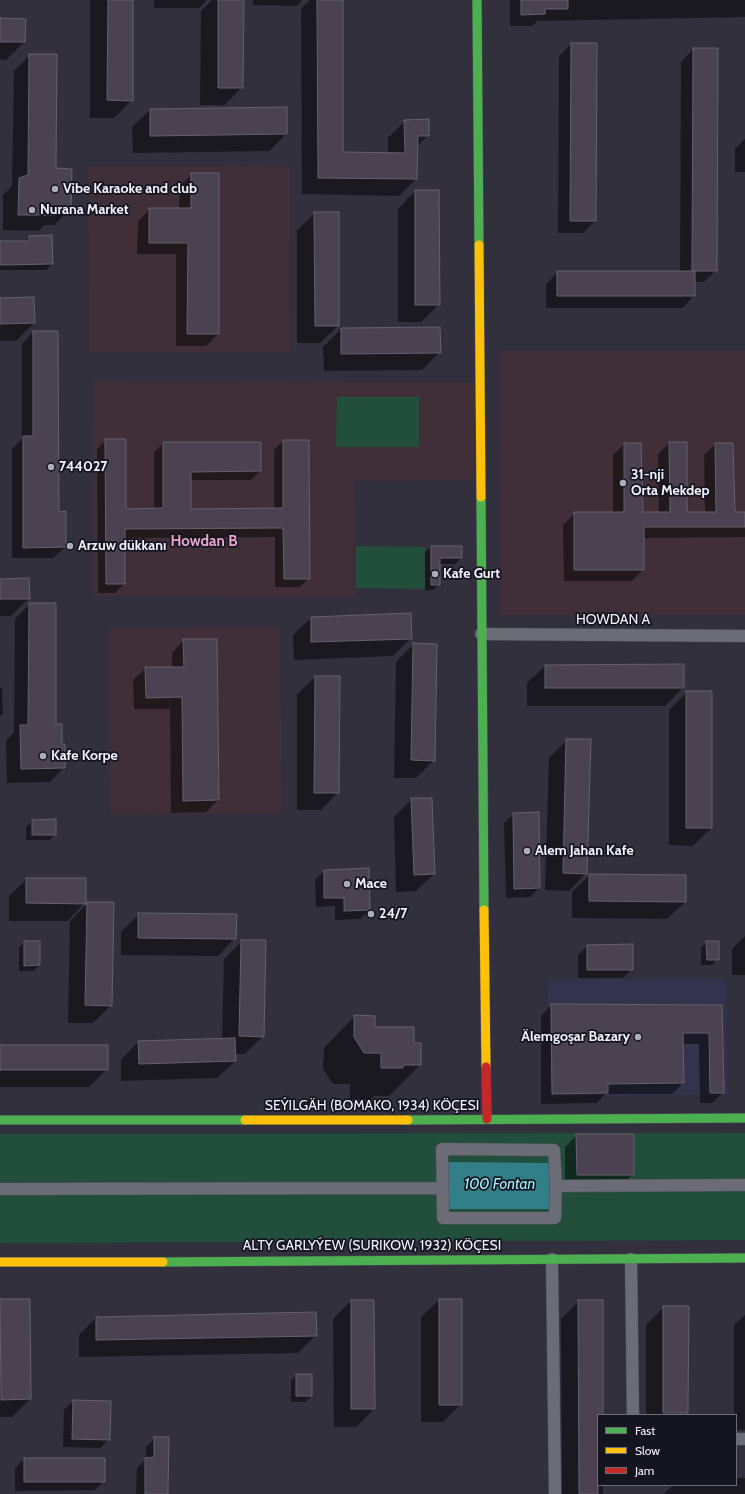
<!DOCTYPE html>
<html>
<head>
<meta charset="utf-8">
<style>
	body { margin:0 }
	#map { position:relative; width:745px; height:1494px; overflow:hidden; background:#31303c; font-family:Cabin,sans-serif }
	canvas { display:block }
	.legend { position:absolute; left:597px; top:1414px; width:140px; height:72px; box-sizing:border-box; background:#15151f; border:1px solid #6d6d79; margin:0; padding:5px 7px; list-style:none; font-size:12px; color:#f0f0ff }
	.legend li { display:flex; align-items:center; gap:8px; height:20px }
	.legend b { width:20px; border:1px solid #6d6d79 }
</style>
</head>
<body>
<div id="map">
<canvas width="745" height="1494"></canvas>
<ul class="legend">
<li><b style="height:5px;background:#4caf50"></b>Fast</li>
<li><b style="height:5px;background:#ffc107"></b>Slow</li>
<li><b style="height:5px;background:#c62828"></b>Jam</li>
</ul>
</div>
<script>
const g = document.querySelector('canvas').getContext('2d');
g.lineJoin = 'round';
function fill(path, color) { g.fillStyle = color; g.fill(path, 'evenodd'); }
const shape = rows => new Path2D(rows.map(r => 'M' + r).join(''));
function strokePath(path, color, width, dash) { g.strokeStyle = color; g.lineWidth = width; g.lineCap = dash ? 'butt' : 'round'; g.setLineDash(dash || []); g.stroke(path); }
function drawText(font, color, halo, rows, align = 'center') {
  g.font = font + ' Cabin,sans-serif'; g.lineWidth = 3.5; g.setLineDash([]); g.textBaseline = 'middle'; g.strokeStyle = halo; g.fillStyle = color; for (const [text, x, y, turn = 0] of rows) {
    g.save(); g.translate(x, y); g.rotate((+turn || 0) * Math.PI / 180); g.textAlign = isNaN(turn) ? turn : align; if (halo) g.strokeText(text, 0, 0); g.fillText(text, 0, 0); g.restore();
  }
}
const built = shape([
	[726,978,728,1094,549,1097,547,980]
]);
const education = shape([
	[289,166,290,352,89,352,88,167],
	[501,351,745,351,745,615,500,615],
	[94,381,475,383,474,480,354,481,355,597,93,596],
	[280,627,282,813,110,814,109,628]
]);
const green = shape([
	[337,397,419,397,419,447,336,447],
	[356,546,425,547,425,589,356,588],
	[745,1133,745,1240,0,1243,0,1134]
]);
const water = shape([
	[448,1162,551,1163,551,1209,448,1209]
]);
const shadow = shape([
	[90,0,132,0,132,100,114,118,90,118],
	[154,0,207,0,199,8,154,8],
	[212,0,243,0,242,87,225,105,200,105,201,11],
	[253,0,302,0,297,6,253,5],
	[310,0,342,0,342,153,388,154,388,138,405,121,428,135,417,147,416,179,399,196,302,194,301,9],
	[510,0,745,0,745,17,537,21,532,26,510,26],
	[0,19,24,42,6,60,0,59],
	[571,44,595,221,583,233,558,233,559,56],
	[693,49,716,270,704,282,694,282,694,296,682,308,546,308,546,284,558,272,680,272,681,62],
	[30,55,55,169,70,209,54,225,44,225,38,231,3,230,3,195,12,186,14,71],
	[150,110,286,134,269,151,133,153,132,127],
	[745,139,745,172,735,172,735,149],
	[192,174,218,174,218,334,206,346,176,346,176,254,137,254,138,221,150,209,179,209,180,186],
	[415,191,439,304,421,322,398,322,398,209],
	[315,213,338,326,320,343,297,343,297,230],
	[29,237,52,264,46,270,0,270,0,242,24,242],
	[0,299,34,323,16,341,0,341],
	[341,329,440,352,422,370,324,371,323,347],
	[33,332,58,513,65,547,53,558,12,558,12,449,22,439,22,344],
	[106,440,125,510,154,510,154,452,163,443,260,471,251,480,190,480,190,510,274,509,274,450,283,441,309,578,300,587,275,587,275,537,124,538,124,584,115,593,98,593,97,449],
	[669,443,686,513,705,513,704,455,716,444,734,513,745,513,745,537,643,538,643,570,632,581,564,581,563,525,575,513,613,513,613,455,624,444,642,513,659,513,658,454],
	[431,547,461,558,455,564,439,564,439,584,433,590,425,590,425,552],
	[0,580,29,598,11,616,0,616],
	[30,604,55,725,61,745,64,767,50,782,7,783,6,741,14,732,15,619],
	[311,618,411,638,393,656,294,660,293,635],
	[184,640,218,800,206,812,171,813,170,709,134,709,133,680,146,668,172,668,172,653],
	[414,644,434,760,416,778,394,778,396,662],
	[683,665,683,688,665,706,527,706,527,683,545,666],
	[315,677,339,677,338,792,321,810,297,810,297,694],
	[0,688,2,688,3,714,0,716],
	[687,692,711,828,693,846,669,845,669,710],
	[567,740,586,873,569,891,545,890,549,758],
	[412,799,434,874,416,891,396,892,394,817],
	[514,814,539,888,530,897,506,898,504,823],
	[32,821,55,834,50,840,26,840,26,827],
	[324,871,369,910,360,919,335,920,335,906,316,907,315,880],
	[590,875,685,902,667,919,572,918,572,892],
	[27,879,85,903,67,921,9,921,9,896],
	[88,903,111,1005,93,1023,68,1023,70,921],
	[139,914,235,938,218,956,121,955,121,932],
	[745,936,745,975,732,975,732,949],
	[242,941,263,1036,245,1054,235,1054,235,1061,217,1078,121,1081,121,1060,138,1042,222,1039,224,959],
	[24,942,39,965,34,971,19,971,19,948],
	[707,942,718,959,712,965,701,965,701,948],
	[587,946,632,969,623,978,578,978,578,955],
	[551,1005,721,1006,723,1092,712,1103,700,1103,699,1044,682,1044,683,1083,672,1094,605,1094,597,1103,541,1104,541,1016],
	[355,1016,374,1028,413,1044,420,1065,389,1096,374,1096,371,1099,350,1099,350,1084,333,1084,323,1069,324,1048],
	[0,1046,107,1069,89,1087,0,1087],
	[577,1135,633,1174,621,1186,565,1187,565,1147],
	[0,1300,29,1300,30,1399,12,1417,0,1417],
	[439,1300,461,1404,443,1422,421,1422,421,1317],
	[351,1301,374,1409,356,1427,334,1427,333,1319],
	[579,1301,602,1415,598,1415,598,1485,603,1485,603,1494,562,1494,561,1319],
	[664,1307,687,1412,685,1415,646,1415,646,1325],
	[745,1315,745,1430,736,1430,736,1415,734,1415,734,1325],
	[96,1318,316,1335,298,1353,79,1357,79,1335],
	[296,1375,311,1396,305,1402,291,1402,291,1381],
	[73,1401,109,1439,100,1448,63,1447,64,1410],
	[155,1438,167,1494,136,1494,137,1468,146,1459,146,1447],
	[24,1459,104,1481,95,1490,15,1491,15,1468],
	[736,1478,745,1478,745,1494,664,1494,673,1485,736,1485]
]);
const building = shape([
	[108,0,133,0,133,101,107,100,108,0],
	[218,0,244,0,243,88,218,88,218,0],
	[317,0,343,0,343,152,405,153,404,120,429,119,429,136,418,136,417,179,318,178,317,0],
	[521,0,568,0,568,9,545,9,545,14,521,15,521,0],
	[0,18,26,19,25,42,0,42,0,18],
	[571,43,597,43,596,221,570,221,571,43],
	[693,48,718,48,717,271,692,271,693,48],
	[29,54,57,54,56,168,72,169,71,209,55,210,55,215,18,215,19,178,28,175,29,54],
	[287,107,287,134,150,136,150,109,287,107],
	[191,173,219,173,219,334,187,334,188,243,149,243,149,208,191,208,191,173],
	[415,190,439,190,440,305,415,305,415,190],
	[314,212,339,212,339,326,315,326,314,212],
	[52,235,53,264,0,265,0,241,29,241,29,236,52,235],
	[557,271,695,271,695,296,557,296,557,271],
	[34,297,35,323,0,324,0,298,34,297],
	[440,327,441,353,341,354,341,328,440,327],
	[33,331,58,331,59,512,66,511,66,547,23,548,23,436,33,436,33,331],
	[105,439,126,439,126,509,163,508,163,442,261,442,261,471,191,472,191,509,283,508,283,440,309,440,310,579,284,579,283,528,125,529,125,584,106,584,105,439],
	[669,442,687,442,687,512,716,512,715,443,733,443,735,512,745,512,745,527,644,527,644,570,574,570,574,512,624,512,624,443,641,443,643,512,670,512,669,442],
	[431,546,462,546,462,558,440,558,440,585,431,585,431,546],
	[29,578,30,599,0,599,0,579,29,578],
	[29,603,56,603,56,724,62,724,62,744,65,744,65,768,21,769,20,725,28,725,29,603],
	[411,613,412,639,311,642,311,617,411,613],
	[183,639,217,639,219,800,183,801,182,697,146,698,145,667,184,667,183,639],
	[413,643,437,644,435,761,411,760,413,643],
	[684,664,684,688,545,688,545,665,684,664],
	[315,676,340,676,339,793,314,793,315,676],
	[686,691,712,691,712,828,686,828,686,691],
	[566,739,591,739,587,874,563,873,566,739],
	[411,798,432,798,435,874,414,875,411,798],
	[539,812,540,888,514,889,513,813,539,812],
	[56,819,56,835,32,835,32,820,56,819],
	[369,868,370,910,344,911,344,898,324,898,324,870,369,868],
	[589,874,686,875,686,902,589,901,589,874],
	[26,878,86,878,86,904,26,903,26,878],
	[87,902,114,902,112,1006,85,1005,87,902],
	[138,913,237,914,236,939,138,938,138,913],
	[241,940,266,940,264,1037,239,1036,241,940],
	[24,941,40,941,40,965,24,966,24,941],
	[706,941,719,941,719,960,707,960,706,941],
	[633,944,633,970,587,970,587,945,633,944],
	[551,1004,722,1005,724,1093,710,1093,709,1033,683,1033,684,1083,608,1084,608,1093,552,1094,551,1004],
	[354,1015,375,1016,375,1027,414,1027,414,1043,421,1043,421,1065,403,1065,403,1068,381,1068,381,1053,364,1053,354,1037,354,1015],
	[235,1038,236,1061,139,1064,138,1041,235,1038],
	[0,1045,108,1045,108,1070,0,1070,0,1045],
	[576,1134,634,1134,634,1175,577,1175,576,1134],
	[0,1299,30,1299,31,1399,1,1400,0,1299],
	[439,1299,462,1299,462,1405,439,1405,439,1299],
	[351,1300,374,1300,375,1409,351,1409,351,1300],
	[578,1300,603,1300,603,1415,598,1415,598,1494,579,1494,578,1300],
	[663,1306,689,1306,688,1413,663,1413,663,1306],
	[316,1312,317,1336,96,1340,96,1317,316,1312],
	[296,1374,312,1374,312,1396,296,1396,296,1374],
	[73,1400,111,1401,110,1440,72,1439,73,1400],
	[154,1437,169,1437,168,1494,145,1494,145,1458,154,1457,154,1437],
	[24,1458,105,1458,105,1482,24,1482,24,1458]
]);
const street = shape([
	[481,634,745,636],
	[556,1186,555,1218,443,1218,442,1149,554,1150,556,1186,745,1185],
	[0,1189,442,1188],
	[552,1259,555,1494],
	[631,1259,633,1415],
	[736,1439,745,1439]
]);
const fast = shape([
	[477,0,479,245],
	[481,497,484,910],
	[0,1120,245,1120],
	[408,1120,745,1118],
	[163,1262,745,1258]
]);
const slow = shape([
	[479,245,481,497],
	[484,910,486,1067],
	[245,1120,408,1120],
	[0,1262,163,1262]
]);
const jam = shape([
	[486,1067,487,1119]
]);
const markers = [
	[55,189,4,"#adadbb"],
	[32,210,4,"#adadbb"],
	[51,467,4,"#adadbb"],
	[623,483,4,"#adadbb"],
	[70,546,4,"#adadbb"],
	[435,574,4,"#adadbb"],
	[43,756,4,"#adadbb"],
	[527,851,4,"#adadbb"],
	[347,884,4,"#adadbb"],
	[371,914,4,"#adadbb"],
	[638,1037,4,"#adadbb"]
];
const poiNames = [
	["Vibe Karaoke and club",63,189],
	["Nurana Market",40,210],
	["744027",59,467],
	["31-nji",631,475],
	["Orta Mekdep",631,491],
	["Arzuw dükkanı",78,546],
	["Kafe Gurt",443,574],
	["Kafe Korpe",51,756],
	["Alem Jahan Kafe",535,851],
	["Mace",355,884],
	["24/7",379,914],
	["Älemgoşar Bazary",630,1037,"right"]
];
const streetNames = [
	["HOWDAN A",613,620],
	["SEÝILGÄH (BOMAKO, 1934) KÖÇESI",372,1106],
	["ALTY GARLYÝEW (SURIKOW, 1932) KÖÇESI",372,1246]
];
const neighbourhoodNames = [
	["Howdan B",204,542]
];
const waterNames = [
	["100 Fontan",500,1185]
];
fill(built, '#34324c');
fill(education, '#402f38');
fill(green, '#214f3c');
fill(water, '#327f88');
fill(shadow, '#0007');
fill(building, '#4b4251');
strokePath(building, '#65606a', 1);
strokePath(street, '#4d4d57', 13);
strokePath(fast, '#4d4d57', 10);
strokePath(slow, '#4d4d57', 10);
strokePath(jam, '#4d4d57', 10);
strokePath(street, '#6c6c76', 12);
strokePath(fast, '#4caf50', 9);
strokePath(slow, '#ffc107', 9);
strokePath(jam, '#c62828', 9);
for (const [x, y, r, color] of markers) { const dot = new Path2D(); dot.arc(x, y, r, 0, 2 * Math.PI); g.fillStyle = color; g.fill(dot); strokePath(dot, '#15151f', 1.5); }
drawText('bold 14px', '#f0f0ff', '#15151f', poiNames, 'left');
drawText('14px', '#f0f0ff', '#15151f', streetNames);
drawText('bold 15px', '#eca4ce', '#15151f', neighbourhoodNames);
drawText('italic 15px', '#a1f1fa', '#15151f', waterNames);
</script>
</body>
</html>
